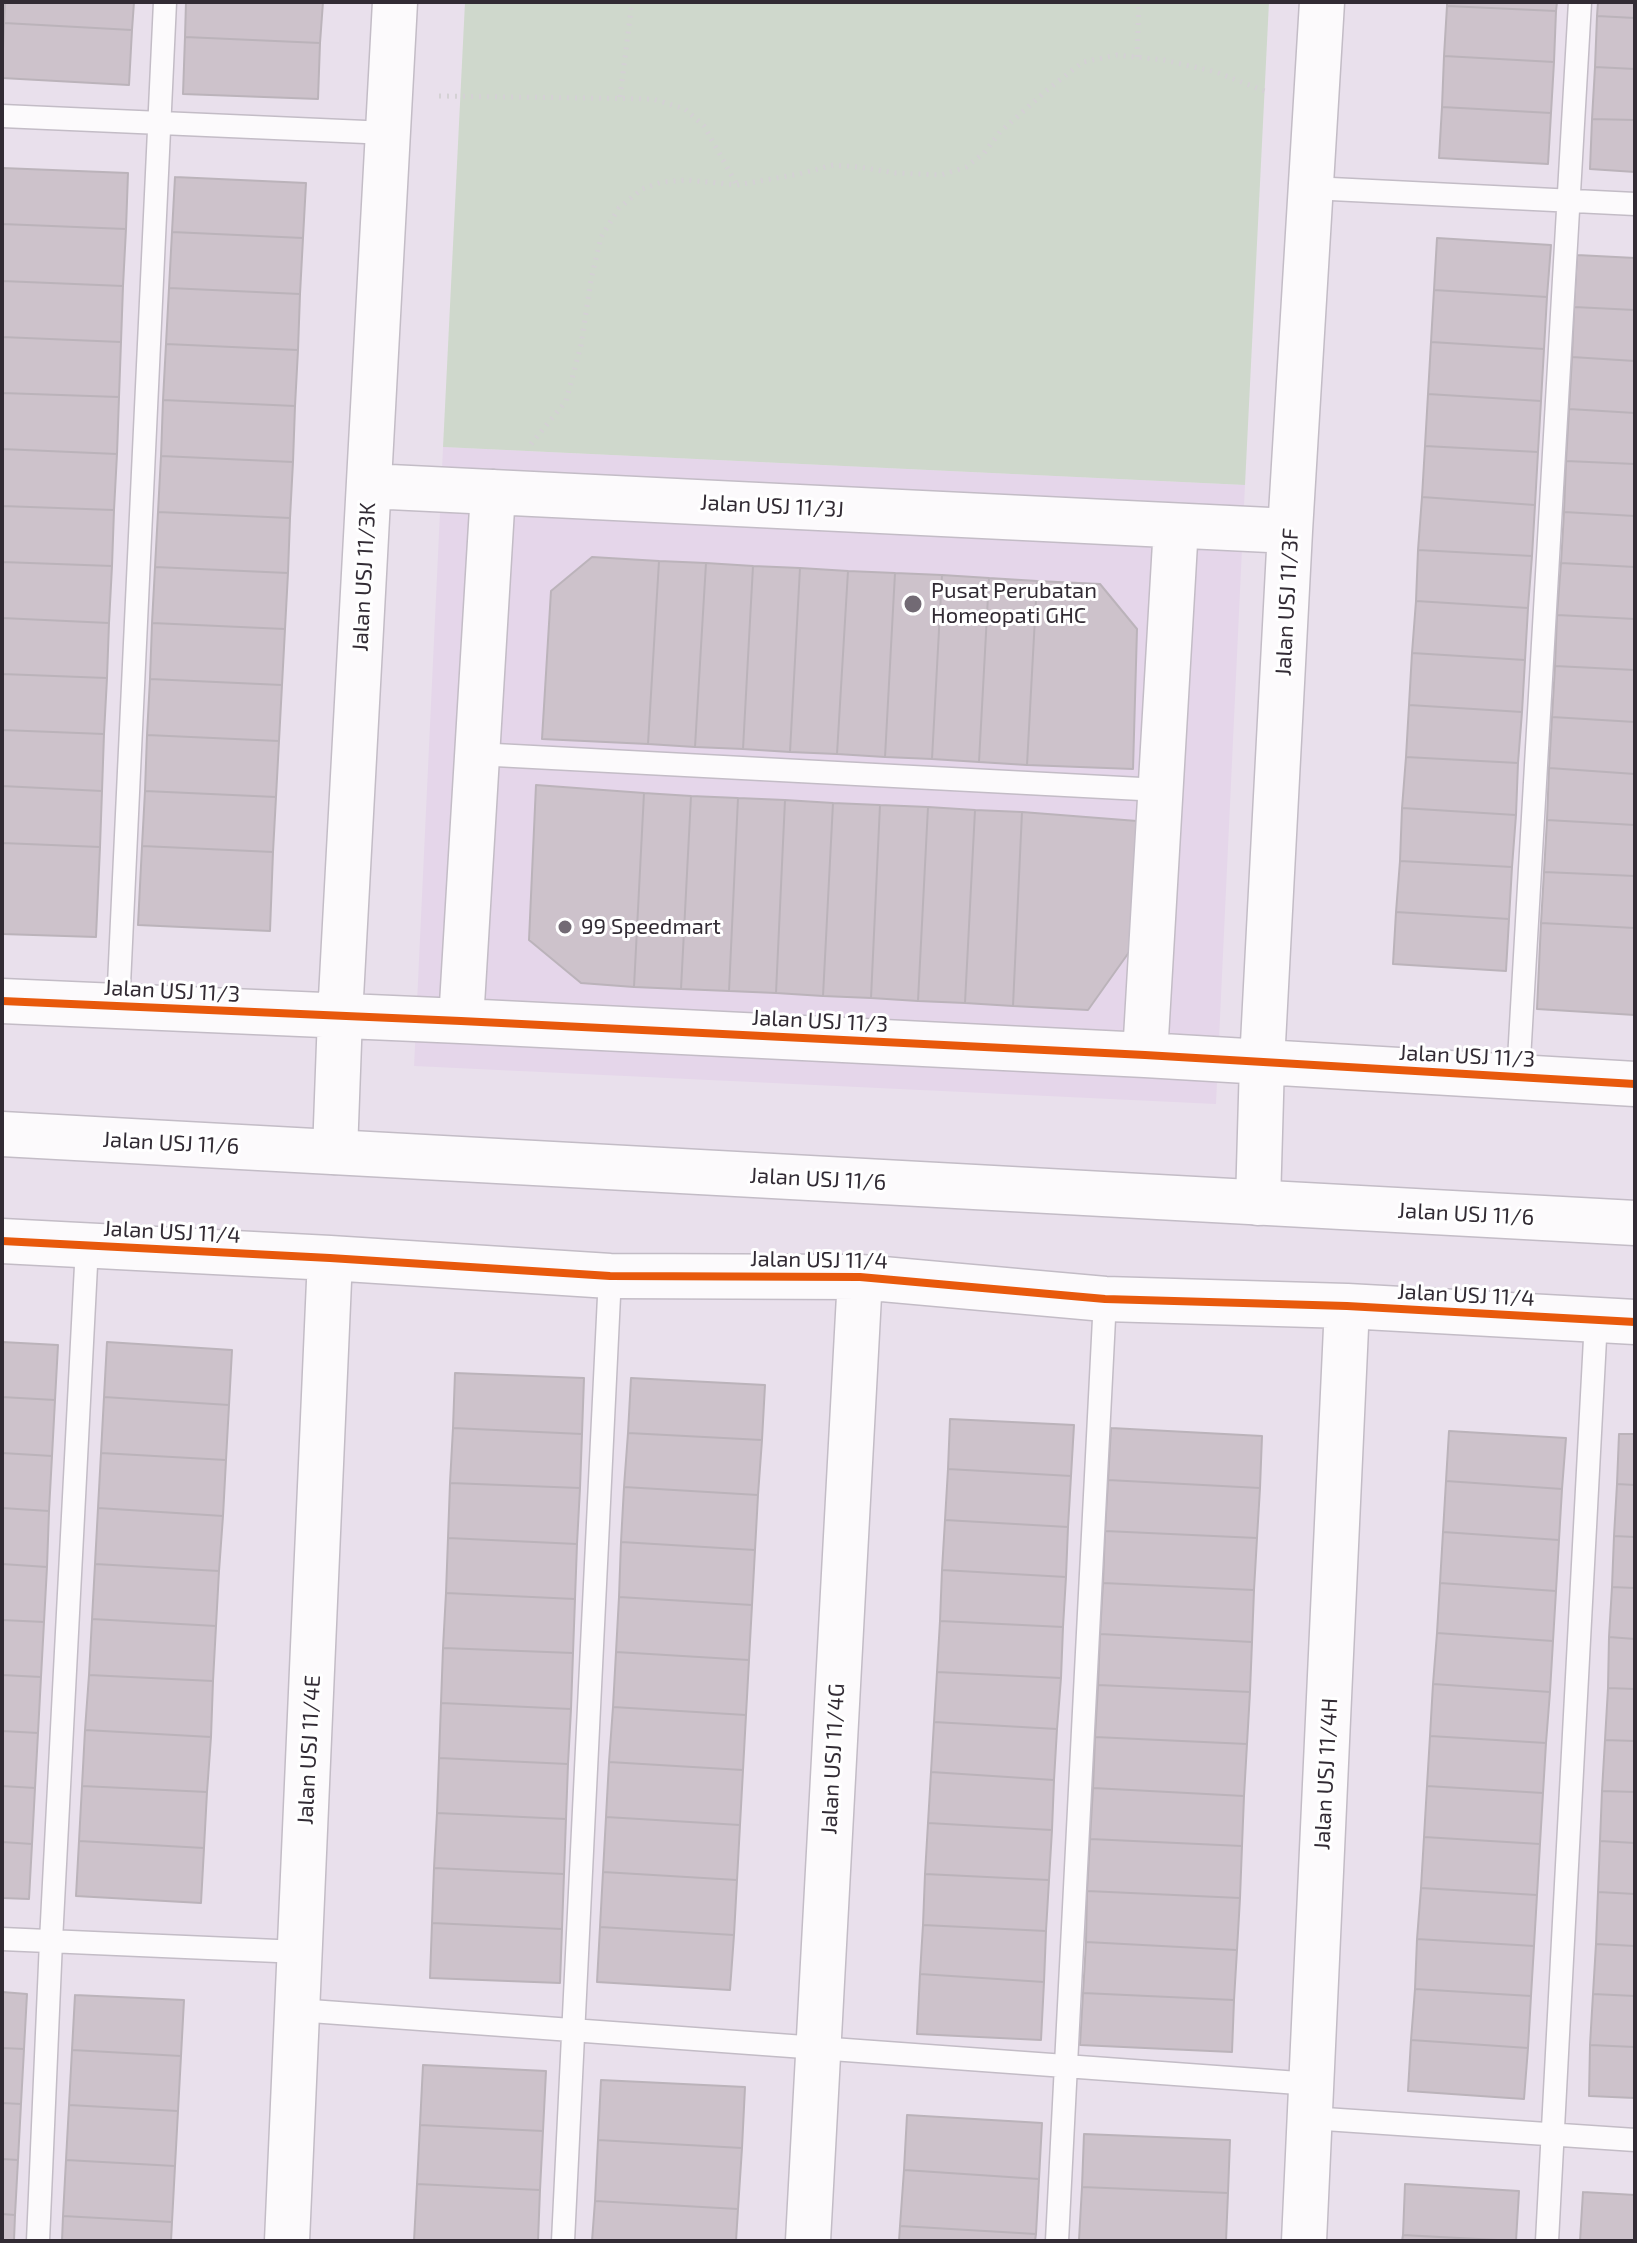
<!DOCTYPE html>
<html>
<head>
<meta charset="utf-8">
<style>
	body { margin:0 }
	#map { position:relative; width:1637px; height:2243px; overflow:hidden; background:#e9e0ec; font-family:"Exo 2",sans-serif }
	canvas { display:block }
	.frame { position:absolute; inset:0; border:4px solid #322b34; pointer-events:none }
</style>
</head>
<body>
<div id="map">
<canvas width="1637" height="2243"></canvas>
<div class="frame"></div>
</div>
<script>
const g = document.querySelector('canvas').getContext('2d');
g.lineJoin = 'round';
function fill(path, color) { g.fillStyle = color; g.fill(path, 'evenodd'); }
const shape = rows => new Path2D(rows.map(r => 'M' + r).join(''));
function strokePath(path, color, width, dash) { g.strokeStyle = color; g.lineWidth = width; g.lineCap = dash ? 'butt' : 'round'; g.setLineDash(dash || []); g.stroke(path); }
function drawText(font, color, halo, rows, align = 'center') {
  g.font = font + ' "Exo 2",sans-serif'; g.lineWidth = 6; g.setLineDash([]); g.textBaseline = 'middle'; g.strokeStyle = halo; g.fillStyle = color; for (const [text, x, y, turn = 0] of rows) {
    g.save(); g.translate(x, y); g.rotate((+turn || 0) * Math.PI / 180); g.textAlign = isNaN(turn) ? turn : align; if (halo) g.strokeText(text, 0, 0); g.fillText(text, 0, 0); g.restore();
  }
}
const built = shape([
	[443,447,1245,485,1216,1104,414,1066]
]);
const green = shape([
	[465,2,1269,2,1245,485,443,447]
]);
const building = shape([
	[5,2,134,2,132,30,4,23,5,2],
	[186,2,323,2,320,43,185,37,186,2],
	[1447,2,1557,2,1556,11,1447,6,1447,2],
	[1598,2,1635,2,1635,18,1597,16,1598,2],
	[1447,6,1556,11,1554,62,1444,56,1447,6],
	[1597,16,1635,18,1635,69,1595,67,1597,16],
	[4,23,132,30,129,85,2,78,4,23],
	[185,37,320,43,318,99,183,94,185,37],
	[1444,56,1554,62,1551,113,1442,107,1444,56],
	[1595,67,1635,69,1635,120,1592,119,1595,67],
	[1442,107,1551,113,1548,164,1439,158,1442,107],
	[1592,119,1635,120,1635,172,1590,169,1592,119],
	[2,168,128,173,126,229,2,224,2,168],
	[175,177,306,183,303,238,172,232,175,177],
	[2,224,126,229,123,286,2,281,2,224],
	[172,232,303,238,300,294,169,288,172,232],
	[1437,238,1551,245,1547,297,1434,290,1437,238],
	[1577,255,1635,258,1635,310,1574,307,1577,255],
	[2,281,123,286,121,342,2,337,2,281],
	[169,288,300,294,298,350,166,344,169,288],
	[1434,290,1547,297,1544,349,1431,342,1434,290],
	[1574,307,1635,310,1635,361,1572,357,1574,307],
	[2,337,121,342,119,397,2,393,2,337],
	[1431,342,1544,349,1541,401,1428,394,1431,342],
	[166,344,298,350,295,406,163,400,166,344],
	[1572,357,1635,361,1635,413,1569,409,1572,357],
	[2,393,119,397,117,454,2,449,2,393],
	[1428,394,1541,401,1538,452,1425,446,1428,394],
	[163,400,295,406,293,462,161,456,163,400],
	[1569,409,1635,413,1635,464,1566,461,1569,409],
	[1425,446,1538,452,1535,505,1422,497,1425,446],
	[2,449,117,454,114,510,2,506,2,449],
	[161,456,293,462,290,518,158,512,161,456],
	[1566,461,1635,464,1635,516,1564,512,1566,461],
	[1422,497,1535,505,1532,556,1418,550,1422,497],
	[2,506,114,510,112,566,2,562,2,506],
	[158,512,290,518,288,573,155,567,158,512],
	[1564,512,1635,516,1635,567,1561,563,1564,512],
	[1418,550,1532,556,1528,608,1416,601,1418,550],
	[592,557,659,561,648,744,542,739,551,591,592,557],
	[659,561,706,563,695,747,648,744,659,561],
	[2,562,112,566,109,623,2,618,2,562],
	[706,563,753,566,743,749,695,747,706,563],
	[1561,563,1635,567,1635,619,1557,615,1561,563],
	[753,566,800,568,790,752,743,749,753,566],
	[155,567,288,573,285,629,152,623,155,567],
	[800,568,848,571,837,754,790,752,800,568],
	[848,571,895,573,885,757,837,754,848,571],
	[895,573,942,575,932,759,885,757,895,573],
	[942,575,989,578,979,762,932,759,942,575],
	[989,578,1037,581,1027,765,979,762,989,578],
	[1037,581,1100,584,1137,629,1133,769,1027,765,1037,581],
	[1416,601,1528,608,1525,660,1412,653,1416,601],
	[1557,615,1635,619,1635,670,1555,666,1557,615],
	[2,618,109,623,107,678,2,674,2,618],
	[152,623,285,629,282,685,150,679,152,623],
	[1412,653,1525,660,1522,712,1409,705,1412,653],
	[1555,666,1635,670,1635,722,1552,717,1555,666],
	[2,674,107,678,104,734,2,730,2,674],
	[150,679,282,685,279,741,147,735,150,679],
	[1409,705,1522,712,1518,763,1406,757,1409,705],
	[1552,717,1635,722,1635,774,1549,768,1552,717],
	[2,730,104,734,102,791,2,786,2,730],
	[147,735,279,741,276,797,145,791,147,735],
	[1406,757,1518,763,1516,815,1402,808,1406,757],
	[1549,768,1635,774,1635,825,1547,820,1549,768],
	[536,785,644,793,634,987,581,983,529,940,536,785],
	[2,786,102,791,100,847,2,843,2,786],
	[145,791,276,797,273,852,142,846,145,791],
	[644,793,691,796,681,989,634,987,644,793],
	[691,796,738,798,729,991,681,989,691,796],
	[738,798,785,800,776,993,729,991,738,798],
	[785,800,833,803,823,996,776,993,785,800],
	[833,803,880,805,871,998,823,996,833,803],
	[880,805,928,807,918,1001,871,998,880,805],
	[928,807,975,810,965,1003,918,1001,928,807],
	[1402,808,1516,815,1512,867,1400,861,1402,808],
	[975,810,1022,812,1013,1006,965,1003,975,810],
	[1022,812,1137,821,1132,948,1088,1010,1013,1006,1022,812],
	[1547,820,1635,825,1635,876,1544,872,1547,820],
	[2,843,100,847,96,937,2,934,2,843],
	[142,846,273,852,270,931,138,925,142,846],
	[1400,861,1512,867,1509,919,1396,912,1400,861],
	[1544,872,1635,876,1635,928,1541,923,1544,872],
	[1396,912,1509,919,1506,971,1393,964,1396,912],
	[1541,923,1635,928,1635,1015,1537,1009,1541,923],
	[2,1342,58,1345,55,1400,2,1397,2,1342],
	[107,1342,232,1350,229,1405,104,1397,107,1342],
	[455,1373,584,1378,582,1434,453,1428,455,1373],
	[631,1378,765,1385,762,1440,628,1433,631,1378],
	[2,1397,55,1400,52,1456,2,1453,2,1397],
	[104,1397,229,1405,226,1460,101,1453,104,1397],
	[950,1419,1074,1425,1071,1476,948,1469,950,1419],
	[453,1428,582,1434,580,1488,450,1483,453,1428],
	[1111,1428,1262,1436,1260,1488,1108,1480,1111,1428],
	[1449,1431,1566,1438,1562,1489,1446,1481,1449,1431],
	[628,1433,762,1440,758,1495,624,1487,628,1433],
	[1619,1434,1635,1434,1635,1485,1617,1484,1619,1434],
	[2,1453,52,1456,49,1511,2,1508,2,1453],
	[101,1453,226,1460,223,1516,98,1508,101,1453],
	[948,1469,1071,1476,1068,1527,945,1520,948,1469],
	[1108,1480,1260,1488,1257,1538,1105,1531,1108,1480],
	[1446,1481,1562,1489,1559,1540,1443,1532,1446,1481],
	[450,1483,580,1488,577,1544,448,1538,450,1483],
	[1617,1484,1635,1485,1635,1537,1614,1536,1617,1484],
	[624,1487,758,1495,755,1550,621,1542,624,1487],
	[2,1508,49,1511,47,1567,2,1564,2,1508],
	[98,1508,223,1516,219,1571,95,1564,98,1508],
	[945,1520,1068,1527,1066,1577,942,1570,945,1520],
	[1105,1531,1257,1538,1254,1590,1103,1583,1105,1531],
	[1443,1532,1559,1540,1556,1591,1440,1583,1443,1532],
	[1614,1536,1635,1537,1635,1588,1612,1587,1614,1536],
	[448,1538,577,1544,575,1599,446,1593,448,1538],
	[621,1542,755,1550,752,1605,619,1597,621,1542],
	[2,1564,47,1567,44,1622,2,1620,2,1564],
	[95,1564,219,1571,216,1626,92,1619,95,1564],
	[942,1570,1066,1577,1063,1627,940,1621,942,1570],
	[1103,1583,1254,1590,1252,1642,1100,1634,1103,1583],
	[1440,1583,1556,1591,1553,1641,1437,1633,1440,1583],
	[1612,1587,1635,1588,1635,1639,1609,1637,1612,1587],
	[446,1593,575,1599,573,1653,443,1648,446,1593],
	[619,1597,752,1605,749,1660,616,1652,619,1597],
	[92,1619,216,1626,213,1681,89,1675,92,1619],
	[2,1620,44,1622,41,1677,2,1675,2,1620],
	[940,1621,1063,1627,1061,1678,937,1672,940,1621],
	[1437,1633,1553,1641,1550,1692,1433,1684,1437,1633],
	[1100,1634,1252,1642,1250,1692,1098,1685,1100,1634],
	[1609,1637,1635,1639,1635,1689,1608,1688,1609,1637],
	[443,1648,573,1653,571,1709,441,1703,443,1648],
	[616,1652,749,1660,746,1715,613,1707,616,1652],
	[937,1672,1061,1678,1057,1729,934,1722,937,1672],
	[2,1675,41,1677,38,1733,2,1731,2,1675],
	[89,1675,213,1681,211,1737,85,1730,89,1675],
	[1433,1684,1550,1692,1546,1743,1430,1736,1433,1684],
	[1098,1685,1250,1692,1247,1744,1095,1737,1098,1685],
	[1608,1688,1635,1689,1635,1741,1605,1740,1608,1688],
	[441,1703,571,1709,568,1764,439,1758,441,1703],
	[613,1707,746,1715,743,1770,609,1762,613,1707],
	[934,1722,1057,1729,1054,1780,931,1772,934,1722],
	[85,1730,211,1737,207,1792,82,1786,85,1730],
	[2,1731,38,1733,35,1788,2,1786,2,1731],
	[1430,1736,1546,1743,1543,1793,1427,1786,1430,1736],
	[1095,1737,1247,1744,1244,1796,1093,1788,1095,1737],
	[1605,1740,1635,1741,1635,1792,1602,1791,1605,1740],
	[439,1758,568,1764,566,1819,437,1813,439,1758],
	[609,1762,743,1770,740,1825,606,1817,609,1762],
	[931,1772,1054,1780,1052,1830,928,1823,931,1772],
	[2,1786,35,1788,32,1844,2,1842,2,1786],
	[82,1786,207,1792,204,1848,79,1841,82,1786],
	[1427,1786,1543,1793,1540,1844,1424,1837,1427,1786],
	[1093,1788,1244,1796,1242,1846,1090,1839,1093,1788],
	[1602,1791,1635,1792,1635,1843,1600,1841,1602,1791],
	[437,1813,566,1819,564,1874,434,1868,437,1813],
	[606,1817,740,1825,737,1880,603,1872,606,1817],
	[928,1823,1052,1830,1049,1880,925,1874,928,1823],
	[1424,1837,1540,1844,1537,1895,1421,1888,1424,1837],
	[1090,1839,1242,1846,1240,1898,1087,1891,1090,1839],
	[79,1841,204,1848,201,1903,76,1896,79,1841],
	[1600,1841,1635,1843,1635,1894,1598,1892,1600,1841],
	[2,1842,32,1844,29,1899,2,1898,2,1842],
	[434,1868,564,1874,562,1929,432,1923,434,1868],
	[603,1872,737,1880,734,1935,600,1927,603,1872],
	[925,1874,1049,1880,1046,1931,923,1925,925,1874],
	[1421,1888,1537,1895,1534,1946,1417,1939,1421,1888],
	[1087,1891,1240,1898,1237,1950,1086,1942,1087,1891],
	[1598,1892,1635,1894,1635,1946,1596,1944,1598,1892],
	[432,1923,562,1929,560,1983,430,1978,432,1923],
	[923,1925,1046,1931,1044,1982,920,1974,923,1925],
	[600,1927,734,1935,730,1990,597,1982,600,1927],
	[1417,1939,1534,1946,1531,1996,1415,1989,1417,1939],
	[1086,1942,1237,1950,1234,2000,1083,1993,1086,1942],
	[1596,1944,1635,1946,1635,1996,1593,1994,1596,1944],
	[920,1974,1044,1982,1041,2040,917,2034,920,1974],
	[1415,1989,1531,1996,1528,2048,1411,2040,1415,1989],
	[2,1992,27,1994,24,2049,2,2048,2,1992],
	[1083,1993,1234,2000,1232,2052,1080,2045,1083,1993],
	[1593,1994,1635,1996,1635,2047,1590,2045,1593,1994],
	[75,1995,184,2000,181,2056,72,2050,75,1995],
	[1411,2040,1528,2048,1524,2099,1408,2091,1411,2040],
	[1590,2045,1635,2047,1635,2098,1589,2096,1590,2045],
	[2,2048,24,2049,21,2104,2,2103,2,2048],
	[72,2050,181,2056,178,2111,69,2105,72,2050],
	[423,2065,546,2071,543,2131,420,2125,423,2065],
	[601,2080,745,2087,742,2148,598,2140,601,2080],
	[2,2103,21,2104,18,2160,2,2159,2,2103],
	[69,2105,178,2111,175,2166,66,2160,69,2105],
	[907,2115,1042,2123,1039,2179,904,2170,907,2115],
	[420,2125,543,2131,540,2190,417,2184,420,2125],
	[1084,2134,1230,2140,1228,2193,1082,2187,1084,2134],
	[598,2140,742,2148,738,2209,595,2201,598,2140],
	[2,2159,18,2160,15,2215,2,2214,2,2159],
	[66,2160,175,2166,172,2222,63,2216,66,2160],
	[904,2170,1039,2179,1036,2234,900,2226,904,2170],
	[417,2184,540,2190,538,2241,414,2241,417,2184],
	[1405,2184,1519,2191,1516,2241,1403,2235,1405,2184],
	[1082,2187,1228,2193,1226,2241,1079,2240,1082,2187],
	[1583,2192,1635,2195,1635,2241,1580,2241,1583,2192],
	[595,2201,738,2209,736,2241,592,2241,595,2201],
	[2,2214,15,2215,14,2241,2,2241,2,2214],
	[63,2216,172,2222,171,2241,62,2241,63,2216],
	[900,2226,1036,2234,1035,2241,899,2241,900,2226],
	[1403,2235,1509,2241,1402,2241,1403,2235]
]);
const path = shape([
	[1137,57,1139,2],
	[439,96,653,99,685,109,704,126,737,185],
	[620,97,632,2],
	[531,444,566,401,581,345,591,280,601,237,619,208,642,189,662,182,688,180,737,185,799,174,833,165,858,167,896,173,941,175,966,167,984,153,1000,132,1047,90,1083,62,1117,55,1164,60,1216,72,1267,92]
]);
const lane = shape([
	[2,116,388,133],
	[1311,188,1635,204],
	[476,754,1160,790],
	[118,1006,165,2],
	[1518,1077,1580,2],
	[2,1939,300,1952],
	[297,2010,1312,2084],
	[1310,2118,1635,2140],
	[38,2241,51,1941,87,1246],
	[563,2241,610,1276],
	[1057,2241,1105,1299],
	[1547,2241,1596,1320]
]);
const street = shape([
	[369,486,1290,531],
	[2,1001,461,1021,1145,1055,1635,1084],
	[461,1021,493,492],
	[1145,1055,1176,526],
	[335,1152,340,1016,395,2],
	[1258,1203,1262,1062,1290,531,1322,2],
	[2,1241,330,1258,610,1276,860,1277,1105,1299,1347,1306,1635,1322],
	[287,2241,330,1258],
	[808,2241,860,1277],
	[1304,2241,1347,1306]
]);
const secondary = shape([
	[2,1134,1635,1223]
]);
const cycleway = shape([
	[2,1001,461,1021,1145,1055,1635,1084],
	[2,1241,330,1258,610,1276,860,1277,1105,1299,1347,1306,1635,1322]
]);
const markers = [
	[913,604,10,"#726a74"],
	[565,927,8,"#726a74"]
];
const streetNames = [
	["Jalan USJ 11/3J",772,506,3],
	["Jalan USJ 11/3K",364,577,-87],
	["Jalan USJ 11/3F",1287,602,-87],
	["Jalan USJ 11/3",172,991,3],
	["Jalan USJ 11/3",820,1021,3],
	["Jalan USJ 11/3",1467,1056,3],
	["Jalan USJ 11/6",171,1143,3],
	["Jalan USJ 11/6",818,1179,3],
	["Jalan USJ 11/6",1466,1214,3],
	["Jalan USJ 11/4",172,1232,3],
	["Jalan USJ 11/4",819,1260,1],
	["Jalan USJ 11/4",1466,1295,3],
	["Jalan USJ 11/4E",309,1750,-87],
	["Jalan USJ 11/4G",833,1759,-87],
	["Jalan USJ 11/4H",1326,1774,-87]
];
const poiNames = [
	["Pusat Perubatan",931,591],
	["Homeopati GHC",931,616],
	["99 Speedmart",581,927]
];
fill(built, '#e5d6ea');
fill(green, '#cfd8cc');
fill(building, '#cdc2cb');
strokePath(building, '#bbb3ba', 2);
strokePath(lane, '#c3bcc6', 25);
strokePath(street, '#c3bcc6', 47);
strokePath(secondary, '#c3bcc6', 47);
strokePath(path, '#d4d1d4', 5, [2, 6]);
strokePath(lane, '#fcfafc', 22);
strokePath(street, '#fcfafc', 44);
strokePath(secondary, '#fcfafc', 44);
strokePath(cycleway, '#e8590c', 8);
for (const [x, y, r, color] of markers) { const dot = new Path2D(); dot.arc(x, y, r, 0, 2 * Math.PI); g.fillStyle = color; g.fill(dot); strokePath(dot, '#fff', 3); }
drawText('22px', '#322b34', '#fff', streetNames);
drawText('22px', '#322b34', '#fff', poiNames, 'left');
</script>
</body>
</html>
